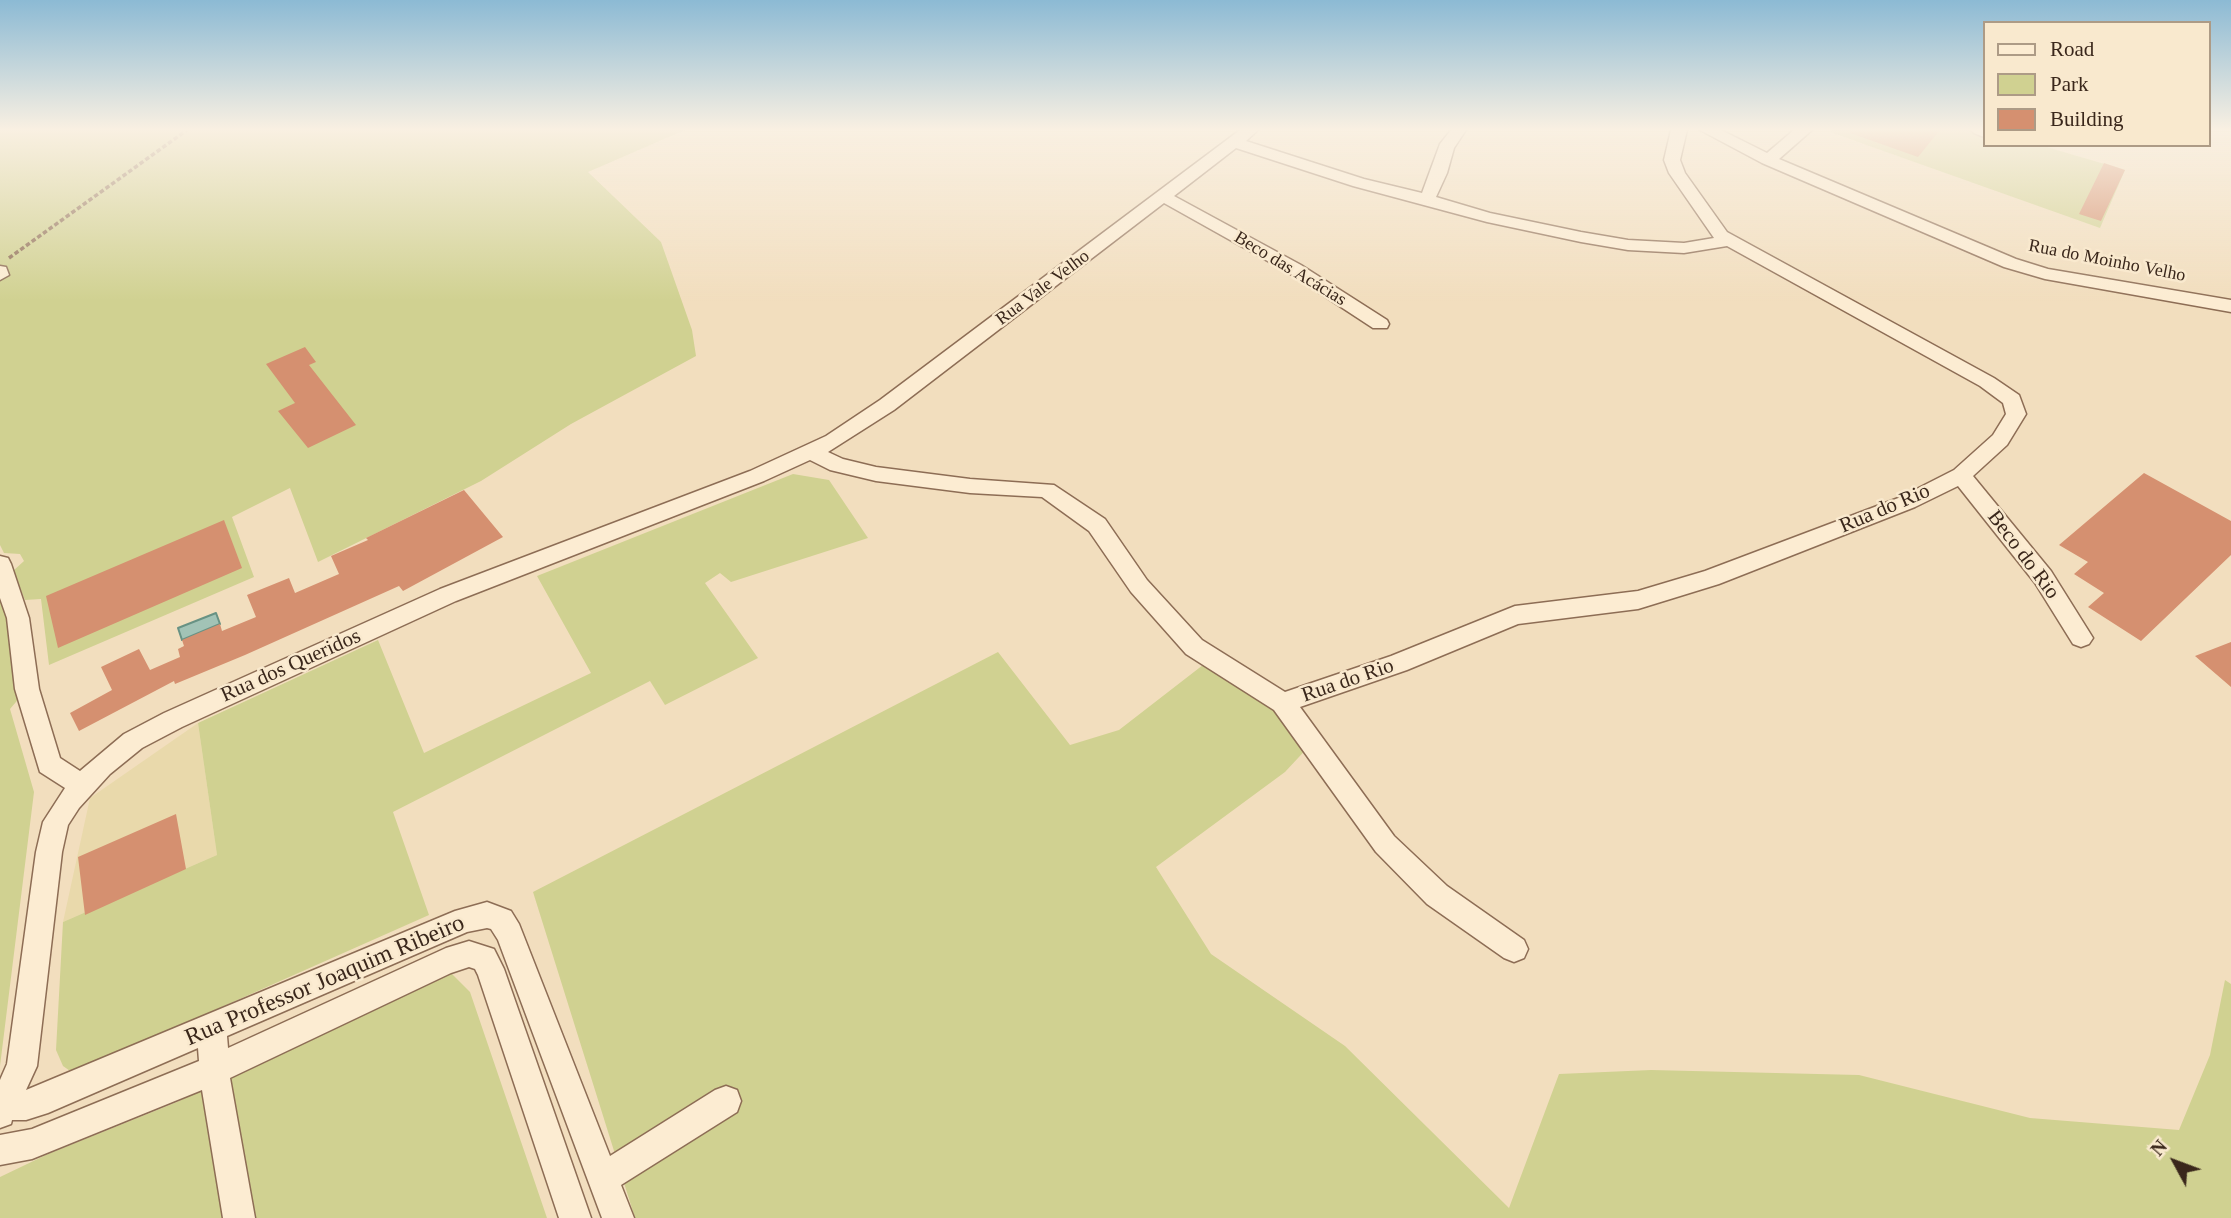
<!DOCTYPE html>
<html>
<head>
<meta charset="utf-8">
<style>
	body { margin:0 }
	#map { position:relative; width:2231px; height:1218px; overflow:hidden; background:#f2debe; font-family:"Times New Roman",serif }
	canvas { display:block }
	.legend { position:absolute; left:1983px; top:21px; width:228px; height:126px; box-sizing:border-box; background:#f9e9ce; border:2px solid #ad9b86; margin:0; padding:9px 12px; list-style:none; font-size:21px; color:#3a271b }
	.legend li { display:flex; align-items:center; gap:14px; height:35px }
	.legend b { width:35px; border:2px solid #ad9b86 }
	.north { position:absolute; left:2140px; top:1127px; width:70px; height:70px; -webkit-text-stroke:5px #f9e9ce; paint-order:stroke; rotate:311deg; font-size:19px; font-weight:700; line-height:28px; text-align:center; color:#3a271b }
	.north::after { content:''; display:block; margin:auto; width:24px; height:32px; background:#3a271b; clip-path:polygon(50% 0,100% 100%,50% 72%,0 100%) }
</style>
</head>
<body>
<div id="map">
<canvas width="2231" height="1218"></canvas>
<ul class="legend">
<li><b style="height:9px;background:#fcecd2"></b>Road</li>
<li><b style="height:19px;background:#d0d191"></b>Park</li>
<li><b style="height:19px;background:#d59070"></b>Building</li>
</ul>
<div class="north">N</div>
</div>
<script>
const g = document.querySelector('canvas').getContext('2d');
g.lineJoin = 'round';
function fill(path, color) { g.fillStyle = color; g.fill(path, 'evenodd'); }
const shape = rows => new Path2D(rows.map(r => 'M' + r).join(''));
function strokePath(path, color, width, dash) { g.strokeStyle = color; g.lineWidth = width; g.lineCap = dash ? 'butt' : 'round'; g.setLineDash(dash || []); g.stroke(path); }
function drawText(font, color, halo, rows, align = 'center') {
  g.font = font + ' "Times New Roman",serif'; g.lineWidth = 5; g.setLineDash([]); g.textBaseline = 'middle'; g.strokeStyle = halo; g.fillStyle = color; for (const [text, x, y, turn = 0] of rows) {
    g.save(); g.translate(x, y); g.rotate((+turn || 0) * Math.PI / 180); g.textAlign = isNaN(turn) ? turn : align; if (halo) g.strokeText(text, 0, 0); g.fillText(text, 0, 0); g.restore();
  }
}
const farmland = shape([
	[198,723,217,855,63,922,90,798]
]);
const green = shape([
	[0,130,685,130,588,172,661,242,692,330,696,356,571,424,481,481,318,562,290,488,232,517,254,577,49,665,41,599,25,600,13,571,24,561,20,554,4,553,0,545],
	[1832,130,1984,130,1984,145,2040,145,2125,170,2100,228,1830,132],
	[793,474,829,480,868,538,731,582,720,573,705,583,758,658,665,705,650,681,393,812,429,915,73,1073,63,1066,56,1050,63,922,217,855,198,723,378,640,424,753,591,673,537,576],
	[0,564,27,689,10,709,34,792,0,1066],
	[998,652,1070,745,1119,730,1212,658,1312,743,1285,772,1156,867,1211,954,1345,1046,1509,1208,1559,1074,1651,1070,1859,1075,2030,1118,2179,1130,2210,1055,2225,980,2231,984,2231,1218,635,1218,533,892],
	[451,973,470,992,547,1218,0,1218,0,1177,48,1154,177,1102]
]);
const water = shape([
	[216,613,220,624,182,640,178,628,216,613]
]);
const building = shape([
	[1850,130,1940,130,1918,157,1850,133],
	[2104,163,2125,170,2101,221,2079,214],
	[305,347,316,362,309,365,356,425,308,448,278,411,295,403,266,364],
	[2144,473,2231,521,2231,555,2141,641,2088,607,2104,593,2074,574,2088,562,2059,545],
	[464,490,503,537,403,591,399,586,245,655,175,684,174,681,79,731,70,713,112,690,101,667,139,649,150,670,180,657,178,649,184,646,182,640,220,624,222,631,256,617,247,595,289,578,295,593,339,574,331,556,368,540,366,538],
	[224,520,242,568,58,648,46,596],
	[2231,642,2231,687,2195,656],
	[176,814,186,869,85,915,78,857]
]);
const path = shape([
	[9,258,187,130]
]);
const minor = shape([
	[1240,130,1258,130,1246,141,1364,179,1422,193,1440,144,1451,130,1466,130,1454,148,1447,173,1436,197,1490,213,1581,232,1628,240,1684,243,1714,238,1669,173,1664,160,1671,130,1687,130,1680,160,1685,173,1727,232,1994,378,2019,395,2026,414,2007,445,1973,476,2051,571,2093,638,2089,644,2081,647,2073,644,2035,583,1958,486,1915,507,1719,584,1638,609,1518,624,1407,670,1300,707,1394,836,1447,886,1524,940,1528,949,1524,958,1514,962,1504,958,1427,904,1376,852,1274,710,1186,654,1131,592,1089,531,1042,497,970,493,876,481,830,470,810,460,764,481,456,601,182,727,142,748,110,774,79,808,68,825,62,852,37,1066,26,1090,455,911,487,902,511,911,519,924,610,1156,715,1090,726,1086,737,1090,741,1101,737,1112,621,1185,634,1218,602,1218,498,940,491,929,487,928,467,932,227,1036,228,1048,446,948,469,941,494,949,504,969,591,1218,559,1218,478,975,475,969,469,967,451,973,230,1078,255,1218,223,1218,202,1090,32,1159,0,1165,0,1135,32,1129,199,1061,198,1048,48,1113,26,1120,12,1120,11,1124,0,1128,0,1080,7,1064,36,852,43,822,65,788,40,772,15,689,7,618,0,598,0,556,8,558,11,564,29,618,39,689,60,758,80,771,124,734,164,713,440,589,750,471,826,436,880,400,1240,130],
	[1236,148,1353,186,1487,222,1581,242,1628,250,1684,253,1727,246,1980,386,2003,403,2006,414,1993,435,1954,470,1901,497,1705,571,1638,591,1515,606,1391,656,1285,692,1202,640,1147,580,1105,519,1054,485,970,479,876,467,843,459,828,452,894,410,1164,203,1289,273,1373,328,1387,328,1389,324,1387,320,1301,265,1174,196,1236,148],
	[1700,130,1721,130,1767,153,1794,130,1812,130,1779,159,2016,259,2048,269,2231,300,2231,312,2045,279,2004,267,1762,163,1700,130],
	[1971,130,1984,130,1984,137,1974,133,1971,130],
	[0,266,6,267,9,275,0,280,0,266]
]);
const farStreetnames = [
	["Rua do Moinho Velho",2107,261,11],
	["Beco das Acácias",1290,269,31],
	["Rua Vale Velho",1043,288,-37]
];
const streetNames = [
	["Rua do Rio",1885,509,-23],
	["Beco do Rio",2023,555,53],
	["Rua dos Queridos",291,666,-24],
	["Rua do Rio",1348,681,-19]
];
const nearStreetnames = [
	["Rua Professor Joaquim Ribeiro",325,981,-23]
];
fill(farmland, '#e9d9ab');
fill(green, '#d0d191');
fill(water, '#a2c3b6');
strokePath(water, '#689284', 2);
fill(building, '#d59070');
strokePath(minor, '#8d6d55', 3);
strokePath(path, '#8d6d55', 3.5, [4.5, 2.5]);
fill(minor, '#fcecd2');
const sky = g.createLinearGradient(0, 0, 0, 301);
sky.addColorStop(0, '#8cbad4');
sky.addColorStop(0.43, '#f9f0e2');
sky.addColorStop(1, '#f9f0e200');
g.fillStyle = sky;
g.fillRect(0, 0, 2231, 301);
drawText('18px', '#3a271b', '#f9e9ce', farStreetnames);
drawText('21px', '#3a271b', '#f9e9ce', streetNames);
drawText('24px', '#3a271b', '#f9e9ce', nearStreetnames);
</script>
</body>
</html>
